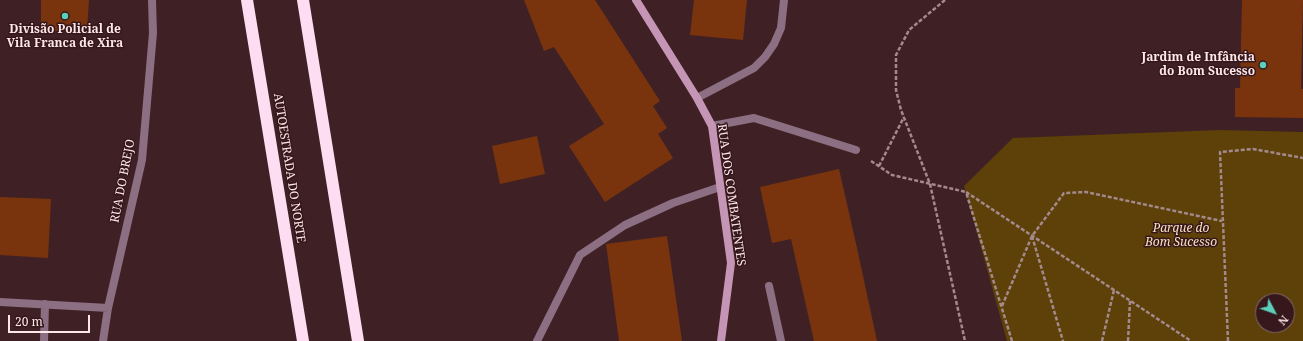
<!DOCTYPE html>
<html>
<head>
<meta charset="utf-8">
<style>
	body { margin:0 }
	#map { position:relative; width:1303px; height:341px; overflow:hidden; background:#3f2125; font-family:"Noto Serif",serif }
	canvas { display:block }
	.north { position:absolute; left:1255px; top:293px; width:40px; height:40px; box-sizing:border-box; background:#35171c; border:1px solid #856a6e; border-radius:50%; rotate:131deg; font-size:11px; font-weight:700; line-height:16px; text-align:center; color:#fde7e9 }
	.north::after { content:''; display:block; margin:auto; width:14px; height:18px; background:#5cceba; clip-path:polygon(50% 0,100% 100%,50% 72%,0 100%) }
	.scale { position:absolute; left:8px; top:315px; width:82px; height:18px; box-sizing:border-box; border:2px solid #fde7e9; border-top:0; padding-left:5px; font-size:12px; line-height:14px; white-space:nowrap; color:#fde7e9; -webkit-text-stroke:3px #35171c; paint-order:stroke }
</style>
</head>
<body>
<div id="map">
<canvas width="1303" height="341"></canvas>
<div class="north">N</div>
<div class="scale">20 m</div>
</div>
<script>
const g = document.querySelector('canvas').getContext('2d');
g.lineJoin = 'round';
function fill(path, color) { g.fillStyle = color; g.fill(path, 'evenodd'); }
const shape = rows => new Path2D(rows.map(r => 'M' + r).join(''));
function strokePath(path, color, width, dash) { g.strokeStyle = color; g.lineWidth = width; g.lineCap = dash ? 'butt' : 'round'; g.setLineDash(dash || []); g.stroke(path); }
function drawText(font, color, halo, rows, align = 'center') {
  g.font = font + ' "Noto Serif",serif'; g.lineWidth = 3; g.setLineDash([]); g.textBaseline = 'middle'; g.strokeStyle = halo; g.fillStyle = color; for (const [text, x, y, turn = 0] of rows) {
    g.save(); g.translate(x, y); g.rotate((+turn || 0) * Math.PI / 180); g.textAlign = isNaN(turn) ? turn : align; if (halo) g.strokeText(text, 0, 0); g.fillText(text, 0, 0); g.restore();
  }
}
const green = shape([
	[1220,130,1303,132,1303,341,1007,341,964,186,1013,138],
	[1263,301,1287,301,1287,325,1263,325]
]);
const building = shape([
	[41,0,89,0,87,31,41,31],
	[524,0,595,0,660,101,653,106,667,128,658,134,673,158,605,202,569,146,604,124,554,47,544,51],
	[694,0,747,0,743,40,690,35],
	[1242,0,1303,0,1301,89,1303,89,1303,118,1235,117,1235,88,1240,88],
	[537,136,545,174,500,184,492,146],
	[839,169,857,248,877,341,814,341,791,239,772,243,760,187],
	[0,197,51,199,48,258,0,255],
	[667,236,682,341,619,341,606,244]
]);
const path = shape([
	[945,0,909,30,896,55,896,90,901,110,930,184,965,341],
	[871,161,892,175,966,192],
	[879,166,904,117],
	[1032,236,1063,341],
	[1002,306,1032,236,1064,193,1086,192,1222,221],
	[1012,341,966,192,1191,341],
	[1102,341,1114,290],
	[1128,341,1130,301],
	[1228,341,1220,152,1253,149,1303,158]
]);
const lane = shape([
	[537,341,580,255,625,225,673,203,720,187]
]);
const street = shape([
	[697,98,754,68,765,57,774,44,781,28,784,0],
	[712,126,754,118,856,150],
	[769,286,781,341],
	[0,302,108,308],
	[44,341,45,304],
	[103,341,108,308,142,160,153,33,152,0]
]);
const secondary = shape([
	[636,0,697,98,712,126,731,263,721,341]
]);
const highway = shape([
	[247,0,303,341],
	[303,0,358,341]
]);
const markers = [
	[65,16,4,"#5cceba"],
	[1263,65,4,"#5cceba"]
];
const poiNames = [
	["Divisão Policial de",65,30],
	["Vila Franca de Xira",65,44],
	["Jardim de Infância",1255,58,"right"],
	["do Bom Sucesso",1255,72,"right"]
];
const streetNames = [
	["AUTOESTRADA DO NORTE",289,168,81],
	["RUA DO BREJO",123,181,-79],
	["RUA DOS COMBATENTES",731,195,82]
];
const parkNames = [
	["Parque do",1181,229],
	["Bom Sucesso",1181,243]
];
fill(green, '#5d4109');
fill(building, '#79340e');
strokePath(path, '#a48a8d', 2.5, [4, 2]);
strokePath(lane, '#8d6f84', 8);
strokePath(street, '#8d6f84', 8);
strokePath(secondary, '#c595b6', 8);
strokePath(highway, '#fcddf2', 12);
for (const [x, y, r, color] of markers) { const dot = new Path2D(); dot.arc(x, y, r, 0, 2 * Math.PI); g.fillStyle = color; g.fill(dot); strokePath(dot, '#35171c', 1.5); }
drawText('bold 12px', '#fde7e9', '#35171c', poiNames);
drawText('12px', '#fde7e9', '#35171c', streetNames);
drawText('italic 12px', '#f8e1bc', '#35171c', parkNames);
</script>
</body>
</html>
